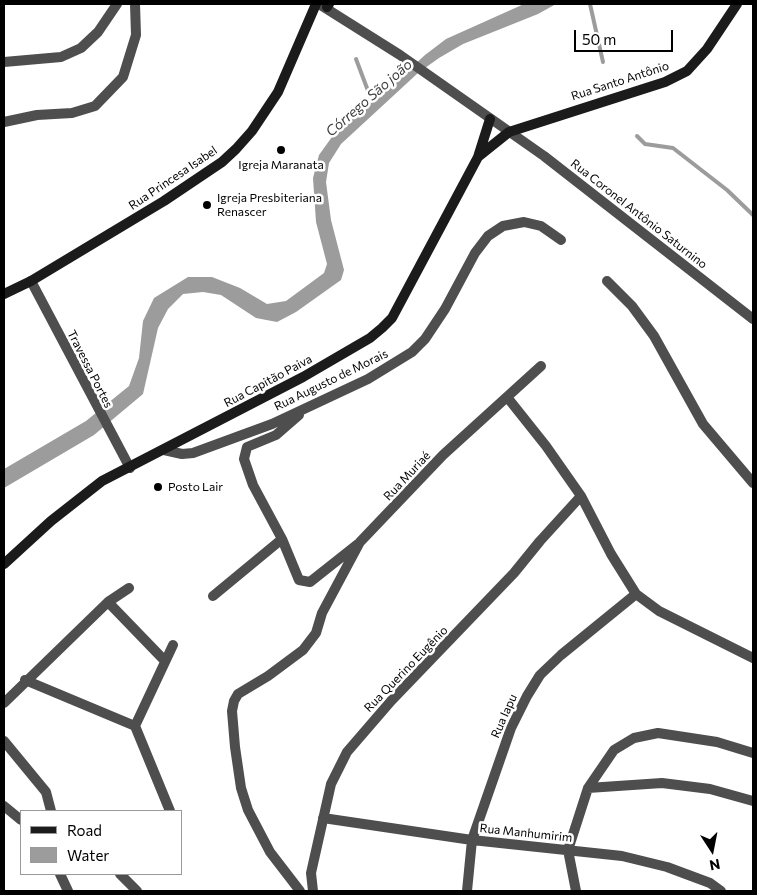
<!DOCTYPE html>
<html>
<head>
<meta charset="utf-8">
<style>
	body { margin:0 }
	#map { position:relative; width:757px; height:895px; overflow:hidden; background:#fff; font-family:Commissioner,sans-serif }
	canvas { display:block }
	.frame { position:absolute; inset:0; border:5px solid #000; pointer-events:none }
	.legend { position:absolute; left:20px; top:810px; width:162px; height:65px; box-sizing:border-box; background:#fff; border:1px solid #999; margin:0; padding:6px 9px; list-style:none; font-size:15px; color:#000 }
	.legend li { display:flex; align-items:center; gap:10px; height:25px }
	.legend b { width:25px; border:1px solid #999 }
	.north { position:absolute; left:687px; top:825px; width:50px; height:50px; -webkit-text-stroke:4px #fff; paint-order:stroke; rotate:169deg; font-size:14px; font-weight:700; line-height:20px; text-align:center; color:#000 }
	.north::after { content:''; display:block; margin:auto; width:18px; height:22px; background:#000; clip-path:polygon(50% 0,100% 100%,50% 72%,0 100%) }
	.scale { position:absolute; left:574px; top:30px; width:99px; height:22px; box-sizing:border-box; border:2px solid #000; border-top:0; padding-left:6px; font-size:15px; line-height:18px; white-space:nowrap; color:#000; -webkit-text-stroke:4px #fff; paint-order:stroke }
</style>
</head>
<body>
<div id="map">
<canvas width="757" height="895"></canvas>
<div class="frame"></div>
<ul class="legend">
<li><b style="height:6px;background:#1b1b1b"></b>Road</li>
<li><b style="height:14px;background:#9c9c9c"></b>Water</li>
</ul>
<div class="north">N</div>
<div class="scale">50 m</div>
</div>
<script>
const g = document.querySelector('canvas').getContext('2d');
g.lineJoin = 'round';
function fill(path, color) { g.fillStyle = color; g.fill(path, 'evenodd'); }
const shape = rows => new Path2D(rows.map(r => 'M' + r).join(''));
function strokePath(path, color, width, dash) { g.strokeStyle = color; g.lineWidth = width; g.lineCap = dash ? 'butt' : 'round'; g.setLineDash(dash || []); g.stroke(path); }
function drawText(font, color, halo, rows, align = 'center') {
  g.font = font + ' Commissioner,sans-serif'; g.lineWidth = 5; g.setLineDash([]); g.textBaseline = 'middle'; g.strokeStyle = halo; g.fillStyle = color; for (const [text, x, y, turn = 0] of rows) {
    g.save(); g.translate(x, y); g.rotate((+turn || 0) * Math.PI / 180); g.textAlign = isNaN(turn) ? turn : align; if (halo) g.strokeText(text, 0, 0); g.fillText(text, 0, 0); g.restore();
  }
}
const water = shape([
	[524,4,556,4,538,14,463,44,439,58,418,73,341,144,329,163,326,182,331,220,344,270,341,280,296,312,277,322,256,318,221,295,203,292,183,294,168,309,158,328,143,394,94,435,4,488,4,469,86,421,129,386,139,358,143,321,154,298,188,277,212,277,240,288,267,304,286,301,324,273,327,264,316,222,313,178,319,155,342,123,387,90,425,55,446,39]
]);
const stream = shape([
	[590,4,603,62],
	[356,59,373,104],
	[637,136,645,144,673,148,727,190,753,215]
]);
const minor = shape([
	[4,62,61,57,81,48,98,32,117,4],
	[4,122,37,115,72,113,95,106,123,77,136,35,135,4],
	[31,281,130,468],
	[607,281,632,306,654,336,703,424,753,483],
	[507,397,546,446,581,496,611,554,636,594,659,611,753,658],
	[299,415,276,435,247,447,244,459,253,485,282,539,299,580,310,582,358,544],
	[164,450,182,454,193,453,272,424,368,379,412,352,425,339,445,309,475,253,488,236,503,226,524,222,541,226,561,240],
	[213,596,282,539],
	[108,602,165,661],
	[25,680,135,726,170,811],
	[4,703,108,602,129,588],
	[135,726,173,645],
	[4,741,46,792,51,811],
	[588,788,662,783,710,789,753,801],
	[323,818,472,840,622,856,667,867,710,883,721,891],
	[120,874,137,891],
	[300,891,270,852,248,810,241,788,235,747,232,711,234,701,238,694,268,676,303,650,316,633,322,613,360,542,443,455,541,366],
	[313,891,311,873,331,784,347,752,391,701,514,573,540,541,581,496],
	[467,891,472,840,511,728,527,696,540,675,561,655,636,594],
	[576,891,568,850,588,788,614,750,634,738,658,733,717,742,753,753]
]);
const tertiary = shape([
	[319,4,400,55,544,156,753,319],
	[4,806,21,820],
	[60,874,68,891]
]);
const secondary = shape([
	[327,7,329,4],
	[479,156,509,132,665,82,687,71,707,49,737,4],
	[4,294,31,281,164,201,222,162,236,149,252,131,278,92,316,4],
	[4,564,51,521,102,481,303,377,370,338,382,328,392,318,478,157,490,119]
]);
const markers = [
	[281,150,5,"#000"],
	[207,205,5,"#000"],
	[158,487,5,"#000"]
];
const streetNames = [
	["Rua Santo Antônio",620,81,-18],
	["Rua Princesa Isabel",173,178,-34],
	["Rua Coronel Antônio Saturnino",639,214,38],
	["Travessa Portes",90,369,63],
	["Rua Augusto de Morais",331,380,-26],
	["Rua Capitão Paiva",268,381,-28],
	["Rua Muriaé",407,476,-47],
	["Rua Querino Eugênio",406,669,-46],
	["Rua Iapu",504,716,-66],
	["Rua Manhumirim",526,833,6]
];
const poiNames = [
	["Igreja Maranata",281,165,"center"],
	["Igreja Presbiteriana",217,198],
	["Renascer",217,212],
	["Posto Lair",168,487]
];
const waterNames = [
	["Córrego São joão",369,98,-41]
];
fill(water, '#9c9c9c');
strokePath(stream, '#9c9c9c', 4);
strokePath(minor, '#4e4e4e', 10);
strokePath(tertiary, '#4e4e4e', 10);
strokePath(secondary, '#1b1b1b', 10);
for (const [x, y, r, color] of markers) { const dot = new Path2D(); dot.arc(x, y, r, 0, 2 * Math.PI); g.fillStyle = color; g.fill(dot); strokePath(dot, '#fff', 2); }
drawText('12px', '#000', '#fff', streetNames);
drawText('12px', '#000', '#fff', poiNames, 'left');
drawText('italic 14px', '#3d3d3d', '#fff', waterNames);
</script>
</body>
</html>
